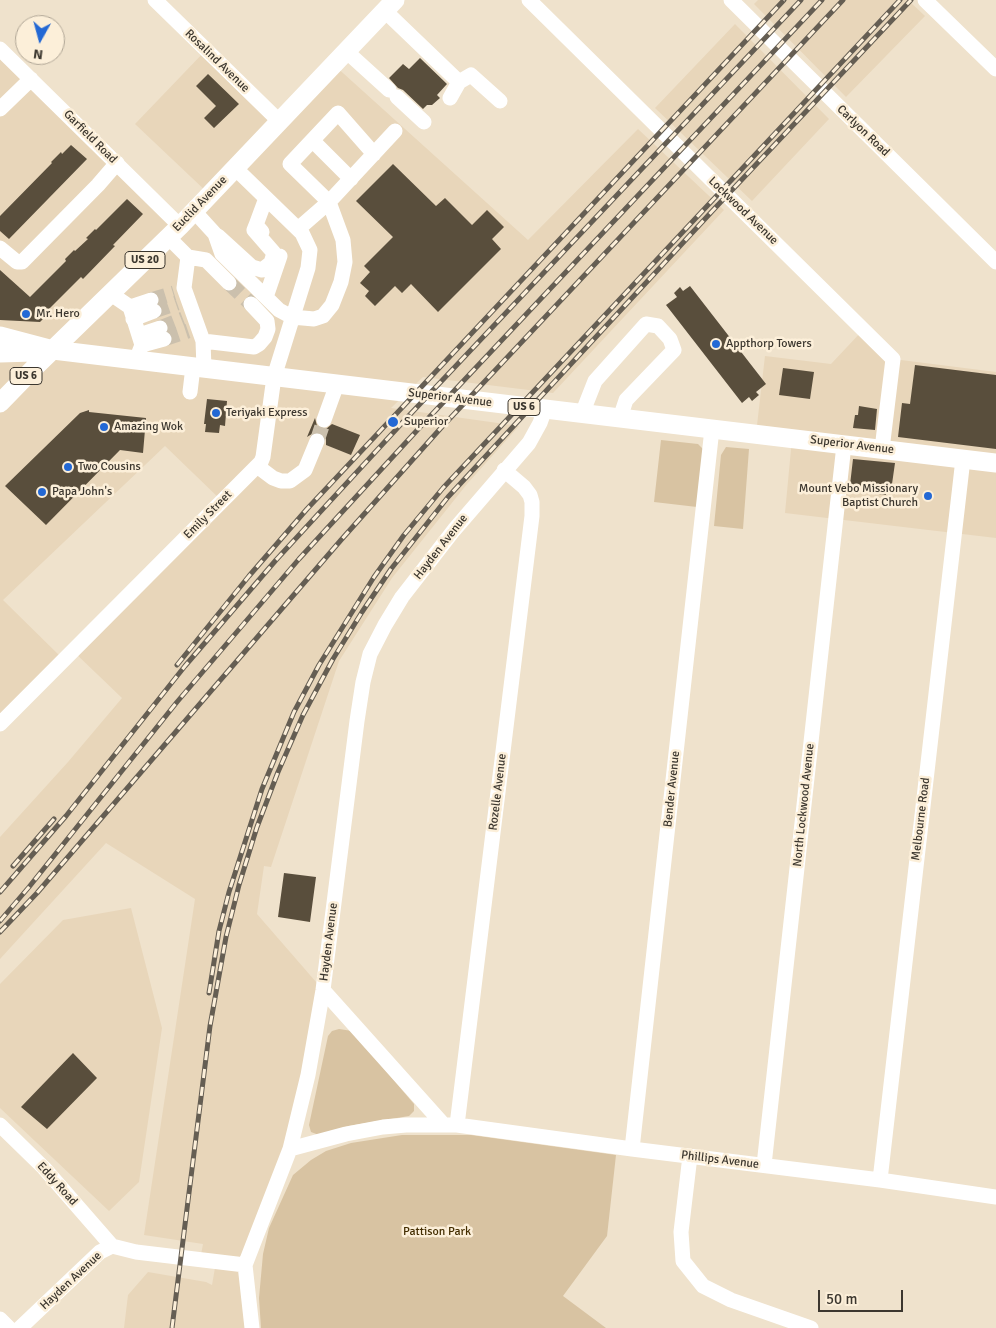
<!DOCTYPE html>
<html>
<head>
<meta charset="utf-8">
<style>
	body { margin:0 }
	#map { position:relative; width:996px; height:1328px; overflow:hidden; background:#efe2cc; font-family:Signika,sans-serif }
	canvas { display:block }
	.north { position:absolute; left:15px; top:15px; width:50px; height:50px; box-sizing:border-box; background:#fcefd9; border:1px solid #afa595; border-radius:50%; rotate:187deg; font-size:14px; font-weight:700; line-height:20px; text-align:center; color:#3c372f }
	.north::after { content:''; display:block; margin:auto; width:18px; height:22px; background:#2368d4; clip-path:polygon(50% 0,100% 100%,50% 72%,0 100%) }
	.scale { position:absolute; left:818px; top:1290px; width:85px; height:22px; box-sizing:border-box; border:2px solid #3c372f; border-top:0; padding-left:6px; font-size:15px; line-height:18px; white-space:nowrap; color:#3c372f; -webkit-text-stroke:4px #fcefd9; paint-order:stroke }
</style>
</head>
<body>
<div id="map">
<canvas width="996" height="1328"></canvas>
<div class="north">N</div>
<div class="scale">50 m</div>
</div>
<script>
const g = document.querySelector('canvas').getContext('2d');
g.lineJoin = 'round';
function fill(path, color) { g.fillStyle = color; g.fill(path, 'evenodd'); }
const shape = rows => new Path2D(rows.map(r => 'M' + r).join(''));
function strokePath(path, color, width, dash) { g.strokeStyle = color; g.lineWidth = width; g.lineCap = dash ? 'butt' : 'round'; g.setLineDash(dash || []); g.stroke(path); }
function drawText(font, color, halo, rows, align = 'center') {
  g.font = font + ' Signika,sans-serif'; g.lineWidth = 5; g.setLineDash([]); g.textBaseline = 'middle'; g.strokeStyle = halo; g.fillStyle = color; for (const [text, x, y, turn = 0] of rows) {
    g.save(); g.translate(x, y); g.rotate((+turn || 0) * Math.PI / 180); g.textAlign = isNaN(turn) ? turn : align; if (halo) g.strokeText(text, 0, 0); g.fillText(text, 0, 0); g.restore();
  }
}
const built = shape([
	[758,0,908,0,925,16,846,97,754,4],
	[735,24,829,119,752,201,655,108],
	[0,49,180,226,210,195,135,124,206,50,279,121,333,64,528,240,638,129,724,210,553,393,423,377,391,408,519,426,467,484,392,578,339,661,271,867,264,866,257,914,323,990,308,1075,245,1265,252,1328,124,1328,128,1295,148,1272,206,1282,212,1285,216,1262,200,1260,203,1244,144,1235,195,899,106,843,0,959,0,837,68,762,122,698,73,651,222,501,165,446,3,600,64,660,0,724],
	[863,330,893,359,996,372,996,538,785,513,792,439,756,434,765,356,831,364],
	[131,908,162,1028,139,1182,109,1211,0,1108,0,984,63,920]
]);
const green = shape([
	[661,440,698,444,704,450,697,507,654,502],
	[726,447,749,449,743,529,714,526,721,455],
	[339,1029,352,1031,414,1104,414,1111,409,1116,348,1126,319,1135,311,1132,309,1125,328,1036,332,1031],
	[402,1135,471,1135,616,1155,607,1236,563,1296,606,1328,261,1328,259,1298,263,1254,269,1228,293,1175,311,1160,326,1151,351,1143]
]);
const building = shape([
	[420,58,447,84,437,95,440,98,432,105,427,105,423,109,403,90,398,88,389,78,403,64,409,69],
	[208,74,239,104,214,128,204,118,216,106,196,86],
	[71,145,87,159,9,239,0,231,0,216,52,163,51,162,61,152,62,154],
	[393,164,436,206,445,198,472,225,487,210,504,227,492,239,501,249,438,312,411,284,402,293,395,286,375,306,365,296,369,291,360,283,370,272,364,266,393,237,356,201],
	[127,199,143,214,113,245,115,246,83,279,81,277,46,312,48,314,40,322,0,320,0,270,30,297,66,261,65,259,74,250,75,251,88,239,86,238,95,229,96,230],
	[690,286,766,384,756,392,759,395,752,401,749,397,742,403,666,305,677,297,674,293,680,287,683,291],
	[915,365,996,375,996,449,898,437,902,403,910,404],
	[783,368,814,372,810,399,779,395],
	[207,399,227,401,225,426,220,425,219,433,205,432,206,424,204,424],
	[859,406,877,409,875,430,853,428,855,415,858,415],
	[89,410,89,412,146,418,143,453,120,450,46,525,5,486,80,413],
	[315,418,317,426,320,429,326,429,332,424,360,435,351,455,326,445,326,439,321,433,315,432,307,437],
	[853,459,895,463,891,491,887,490,886,495,857,491,858,486,850,485],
	[284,873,316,877,310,922,278,917],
	[73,1053,97,1078,47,1129,21,1107]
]);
const minorTunnel = shape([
	[229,283,251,304],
	[151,300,174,293],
	[154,311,177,303],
	[160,328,183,319],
	[164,339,188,331],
	[317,441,324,420]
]);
const minor = shape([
	[155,0,279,121],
	[529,0,893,359,882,449],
	[731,0,996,262],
	[925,0,996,69],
	[385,11,459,82,450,98],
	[0,49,180,226],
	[346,51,389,90],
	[459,82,471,75,500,101],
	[397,97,424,122],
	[0,109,31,79],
	[313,141,351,179],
	[194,211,215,234,222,254,279,310,292,317,314,319,323,316,332,305,341,282,345,262,343,240,329,202,290,164,338,113,374,154],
	[298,229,329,202,395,131],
	[262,232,256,225,266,198],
	[218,236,252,267,262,270,271,263,274,253,254,230,256,225],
	[168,237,188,257,184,288,203,341,204,368],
	[0,248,17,262,22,262,98,185,117,163],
	[188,257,206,260,229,283],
	[111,294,130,307,142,345,136,360],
	[266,297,280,256],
	[130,307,151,300],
	[133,319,154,311],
	[139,335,160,328],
	[203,341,254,347,259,344,265,337,268,329,267,321,251,304],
	[142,345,164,339],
	[190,392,193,367],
	[582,414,595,381,646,324,658,326,670,339,674,350,626,400,620,418],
	[324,420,337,384],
	[257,466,273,478,281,481,290,481,305,470,317,441],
	[0,724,261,462,263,457,274,377,308,268,310,250,302,233,235,168],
	[323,990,443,1124],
	[0,1125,44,1168,112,1246],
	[457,1125,532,516,532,502,530,495,524,487,504,470],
	[290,1149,346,1134,383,1127,406,1125,457,1125,632,1149,880,1180,996,1197],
	[632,1149,712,429],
	[690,1156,681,1232,683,1261,703,1286,731,1300,811,1328],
	[764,1165,844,445],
	[880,1180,963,459],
	[245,1265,252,1328],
	[0,1319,9,1328],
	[20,1328,100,1252,112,1246,136,1252,245,1265,290,1149,308,1075,323,990,357,721,363,682,370,654,385,625,402,597,454,530,529,443,540,423,545,409]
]);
const major = shape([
	[0,336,53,350,996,463],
	[0,353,34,352],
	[0,403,36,366,180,226,395,0]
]);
const rail = shape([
	[177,665,249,576,307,509,784,0],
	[13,866,54,819],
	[0,892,66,816,185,666,276,560,402,423,801,0],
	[0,921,29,887,177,702,299,559,421,426,822,0],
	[0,932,37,893,341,540,440,429,843,0],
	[209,993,219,931,229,892,262,789,294,712,319,665,374,577,404,535,443,488,900,0],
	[172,1328,210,1026,226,937,239,885,257,827,278,772,303,715,333,659,362,612,391,569,448,497,716,207,911,0]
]);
const markers = [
	[26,314,5,"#2368d4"],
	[716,344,5,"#2368d4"],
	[216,413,5,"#2368d4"],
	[393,422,6,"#2368d4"],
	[104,427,5,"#2368d4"],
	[68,467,5,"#2368d4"],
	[42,492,5,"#2368d4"],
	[928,496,5,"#2368d4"]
];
const shields = [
	[145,260,40],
	[26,376,32],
	[524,407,32]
];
const shieldNames = [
	["US 20",145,260],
	["US 6",26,376],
	["US 6",524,407]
];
const streetNames = [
	["Rosalind Avenue",217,61,44],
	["Carlyon Road",863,131,44],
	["Garfield Road",90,137,45],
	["Euclid Avenue",200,204,-46],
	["Lockwood Avenue",743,211,44],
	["Superior Avenue",450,398,7],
	["Superior Avenue",852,445,7],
	["Emily Street",208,515,-45],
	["Hayden Avenue",441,547,-52],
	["Bender Avenue",672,789,-84],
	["Rozelle Avenue",498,792,-83],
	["North Lockwood Avenue",804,805,-84],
	["Melbourne Road",921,819,-83],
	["Hayden Avenue",329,942,-83],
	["Phillips Avenue",720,1160,7],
	["Eddy Road",57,1184,48],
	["Hayden Avenue",71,1281,-43]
];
const poiNames = [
	["Mr. Hero",36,314],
	["Appthorp Towers",726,344],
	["Teriyaki Express",226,413],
	["Superior",404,422],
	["Amazing Wok",114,427],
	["Two Cousins",78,467],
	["Mount Vebo Missionary",918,489,"right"],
	["Baptist Church",918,503,"right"],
	["Papa John's",52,492]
];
const parkNames = [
	["Pattison Park",437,1232]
];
fill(built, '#e8d6ba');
fill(green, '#d8c3a2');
fill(building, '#594e3c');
strokePath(minorTunnel, '#cbc0ad', 15, [15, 8]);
strokePath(minor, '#fff', 15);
strokePath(major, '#fff', 19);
strokePath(rail, '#655e53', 5);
strokePath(rail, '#fcefd9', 3, [9]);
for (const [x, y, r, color] of markers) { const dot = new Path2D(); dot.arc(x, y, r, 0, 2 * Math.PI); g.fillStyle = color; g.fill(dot); strokePath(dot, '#fcefd9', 2); }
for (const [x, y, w] of shields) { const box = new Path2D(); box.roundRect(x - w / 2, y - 8.5, w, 17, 4); g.fillStyle = '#fcefd9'; g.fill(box); strokePath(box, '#3c372f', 1); }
drawText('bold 11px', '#3c372f', null, shieldNames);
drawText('12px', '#3c372f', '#fcefd9', streetNames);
drawText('12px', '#3c372f', '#fcefd9', poiNames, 'left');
drawText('12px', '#432d00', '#fcefd9', parkNames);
</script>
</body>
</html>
